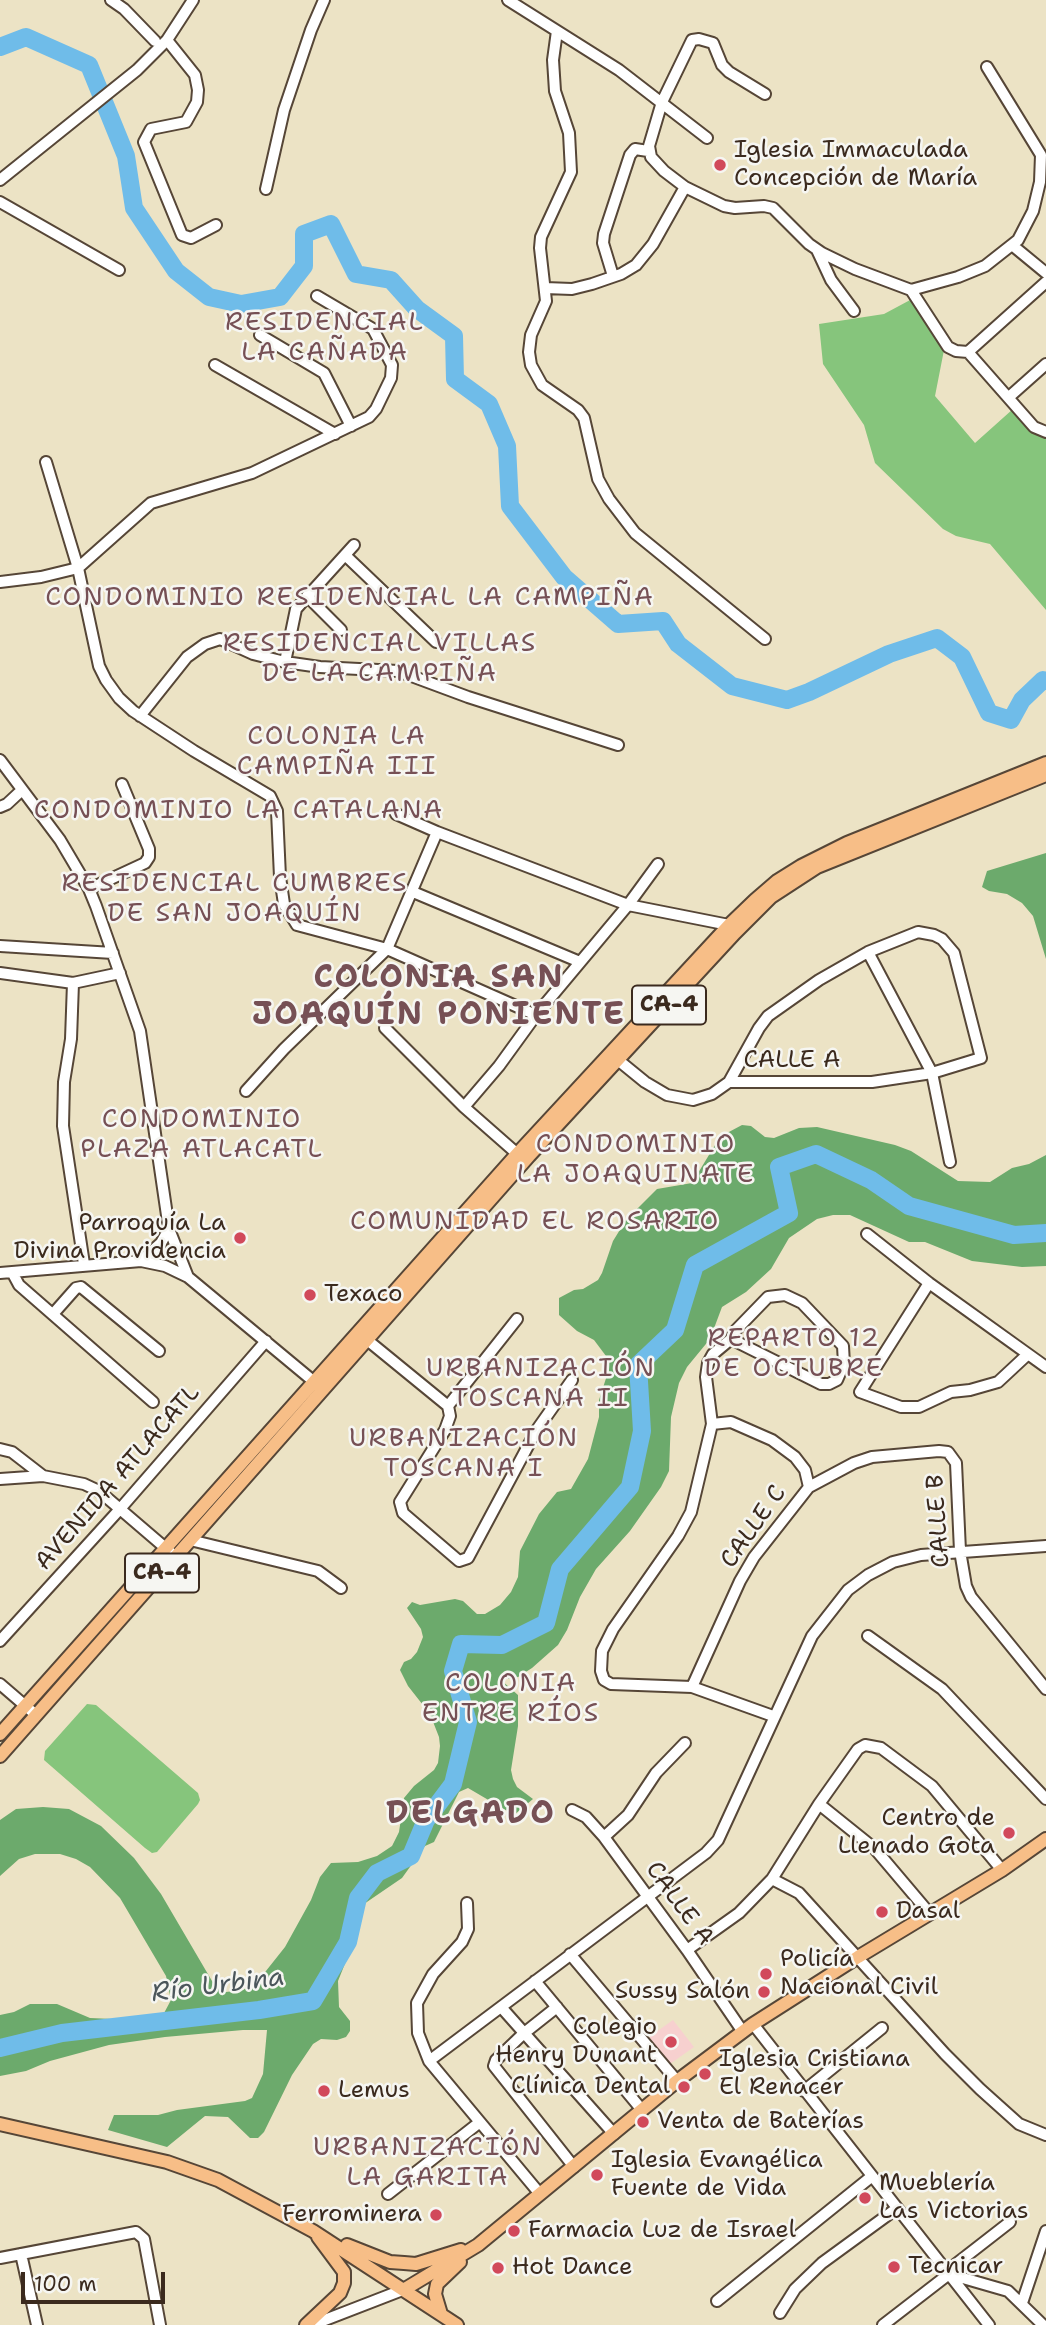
<!DOCTYPE html>
<html>
<head>
<meta charset="utf-8">
<style>
	body { margin:0 }
	#map { position:relative; width:1046px; height:2325px; overflow:hidden; background:#ece3c5; font-family:"Shantell Sans",sans-serif }
	canvas { display:block }
	.scale { position:absolute; left:21px; top:2272px; width:144px; height:32px; box-sizing:border-box; border:4px solid #3b2a1e; border-top:0; padding-left:9px; font-size:21px; line-height:24px; white-space:nowrap; color:#3b2a1e; -webkit-text-stroke:5px #f6f6f2; paint-order:stroke }
</style>
</head>
<body>
<div id="map">
<canvas width="1046" height="2325"></canvas>
<div class="scale">100 m</div>
</div>
<script>
const g = document.querySelector('canvas').getContext('2d');
g.lineJoin = 'round';
function fill(path, color) { g.fillStyle = color; g.fill(path, 'evenodd'); }
const shape = rows => new Path2D(rows.map(r => 'M' + r).join(''));
function strokePath(path, color, width, dash) { g.strokeStyle = color; g.lineWidth = width; g.lineCap = dash ? 'butt' : 'round'; g.setLineDash(dash || []); g.stroke(path); }
function drawText(font, color, halo, rows, align = 'center') {
  g.font = font + ' "Shantell Sans",sans-serif'; g.lineWidth = 5; g.setLineDash([]); g.textBaseline = 'middle'; g.strokeStyle = halo; g.fillStyle = color; for (const [text, x, y, turn = 0] of rows) {
    g.save(); g.translate(x, y); g.rotate((+turn || 0) * Math.PI / 180); g.textAlign = isNaN(turn) ? turn : align; if (halo) g.strokeText(text, 0, 0); g.fillText(text, 0, 0); g.restore();
  }
}
const built = shape([
	[673,2020,694,2047,670,2064,649,2037]
]);
const green = shape([
	[912,299,944,350,935,396,975,443,1013,409,1038,435,1046,439,1046,610,990,544,956,536,943,529,875,463,864,425,823,364,819,324,884,314],
	[87,1704,96,1705,198,1793,200,1800,198,1804,157,1852,152,1853,145,1848,44,1760,45,1751]
]);
const forest = shape([
	[1046,853,1046,959,1033,916,1022,903,1007,894,989,891,982,887,987,871],
	[742,1125,751,1126,765,1137,774,1138,799,1128,817,1127,895,1145,911,1151,958,1181,990,1182,1012,1168,1029,1164,1046,1155,1046,1266,1022,1267,972,1261,925,1242,909,1242,850,1215,833,1215,817,1219,789,1238,771,1269,746,1292,722,1307,710,1339,687,1367,679,1383,671,1417,669,1471,661,1487,630,1531,596,1569,580,1597,567,1630,558,1645,532,1668,518,1677,501,1680,518,1695,518,1726,511,1770,513,1779,517,1787,533,1799,514,1815,468,1788,459,1792,434,1842,425,1846,402,1878,361,1906,348,1956,338,1981,339,2007,350,2021,350,2031,346,2037,337,2040,321,2039,313,2044,292,2075,264,2132,258,2138,250,2138,228,2117,205,2116,167,2147,108,2130,114,2115,158,2115,177,2110,245,2101,252,2098,263,2074,267,2030,243,2030,165,2037,109,2045,50,2061,26,2071,0,2076,0,2015,14,2012,30,2004,57,2004,90,2018,136,2020,163,2015,171,2000,166,1976,120,1898,90,1867,76,1859,60,1854,35,1854,19,1859,0,1876,0,1820,16,1809,43,1807,69,1809,101,1826,134,1858,161,1894,212,1981,218,1988,226,1992,243,1990,258,1981,285,1947,311,1900,320,1877,331,1863,358,1862,377,1856,392,1846,399,1832,404,1798,414,1786,434,1770,438,1763,440,1746,439,1737,430,1714,408,1686,400,1670,404,1662,411,1659,417,1652,423,1637,421,1629,407,1608,412,1602,420,1605,455,1599,463,1601,477,1614,485,1614,500,1605,511,1592,518,1577,520,1551,539,1514,557,1492,571,1489,588,1459,599,1417,599,1400,609,1369,609,1360,594,1340,577,1331,559,1315,559,1298,574,1290,583,1289,598,1280,602,1273,613,1241,626,1220,657,1189,692,1183,715,1145,727,1133]
]);
const river = shape([
	[0,47,26,37,89,65,126,156,134,208,176,271,209,297,241,304,280,297,304,266,304,234,331,224,356,274,391,280,417,309,454,336,455,379,489,404,507,446,510,506,564,577,618,624,663,621,678,644,732,686,787,700,809,692,889,654,937,638,962,657,989,713,1011,720,1022,700,1043,680,1046,681],
	[0,2048,62,2033,259,2010,313,2001,348,1942,358,1898,377,1873,411,1856,426,1820,453,1784,468,1722,453,1671,461,1644,502,1645,546,1623,560,1569,630,1487,642,1431,638,1365,675,1330,695,1265,789,1213,779,1167,816,1154,871,1180,909,1206,1014,1235,1046,1233]
]);
const minor = shape([
	[111,0,124,9,155,41],
	[508,0,619,70,707,138],
	[557,31,553,60,555,91,569,133,571,172,541,237,540,248,546,301,531,335,529,352,531,365,542,385,578,410,584,418,598,479,609,499,635,533,765,639],
	[167,40,195,75,198,90,197,102,186,122,151,129,144,142,182,235,191,238,216,225],
	[765,94,729,72,722,65,713,43,699,39,692,40,662,102,649,146,651,157,664,171,685,187,724,206,735,208,764,206,773,208,809,244,822,253,855,269,911,290,958,277,985,266,1018,240,1033,211,1040,182,1041,155,987,67],
	[0,180,137,70,167,40,193,0],
	[266,189,284,110,311,30,324,0],
	[0,202,119,270],
	[1012,245,1046,273],
	[817,250,831,280,854,311],
	[613,276,603,243,604,234,630,155,635,149,648,151],
	[545,288,572,289,592,284,621,274,636,265,653,244,685,187],
	[911,290,948,347,956,351,968,352,1034,427,1046,432],
	[260,335,324,373,351,426],
	[968,352,1046,282],
	[215,365,335,434],
	[1009,397,1046,364],
	[46,462,78,568,99,666,106,680,119,698,133,711,194,751,270,796,277,811,280,877,284,904,297,925,387,949,536,1015],
	[345,555,436,642],
	[0,582,41,577,78,568,151,503,252,473,369,417,376,409,391,378,392,365,373,329,317,296],
	[307,596,341,630],
	[285,662,296,609,354,545],
	[140,716,187,657,205,644,220,639,253,654,285,662,320,667,398,671,468,697,618,745],
	[0,760,60,840,89,889,96,906,140,1031,169,1229,188,1277],
	[0,807,7,804,22,790],
	[396,814,437,832,628,905,729,925],
	[89,889,145,863,149,857,149,849,122,784],
	[413,892,580,962],
	[0,946,113,953],
	[868,952,932,1073,950,1162],
	[0,973,73,983,120,973],
	[73,983,71,1039,64,1082,63,1126,84,1264],
	[385,1028,464,1107,522,1158],
	[618,1060,645,1082,667,1095,693,1100,712,1094,729,1082,872,1082,932,1073,981,1058,954,953,942,939,934,935,918,932,868,952,819,980,768,1016,759,1028,729,1082],
	[246,1091,284,1049,387,949,437,832],
	[464,1107,499,1066,536,1015,628,905,658,864],
	[867,1234,929,1283,1046,1367],
	[141,1261,161,1243,169,1229],
	[12,1272,19,1285,153,1402],
	[0,1273,141,1261,165,1266,188,1277,318,1385],
	[929,1283,860,1392,901,1407,919,1407,951,1392,970,1390,998,1382,1027,1355],
	[53,1314,76,1288,81,1287,159,1351],
	[366,1339,448,1406,450,1416,445,1430,400,1502,403,1513,459,1561,468,1558,536,1431,572,1380],
	[731,1339,736,1330,768,1297,785,1295,802,1303,843,1346,844,1364,837,1380,829,1384,821,1384,731,1339,713,1354,708,1363,706,1377,712,1424,691,1512,678,1536,613,1629,602,1651,601,1671,604,1680,611,1684,692,1687,773,1716],
	[448,1406,517,1319],
	[712,1424,731,1422,772,1440,795,1457,805,1470,809,1487],
	[0,1449,12,1452,43,1476],
	[0,1479,43,1476,84,1484,99,1491,176,1557],
	[190,1540,318,1571,341,1588],
	[868,1636,942,1689,1046,1799],
	[0,1641,120,1509,266,1341],
	[0,1684,36,1715],
	[692,1687,740,1581,754,1557,809,1487,854,1463,872,1457,939,1451,948,1452,956,1463,960,1551,966,1586,971,1597,1046,1689],
	[819,1804,875,1849,930,1914],
	[572,1810,586,1817,604,1837,687,1950,743,2032],
	[604,1837,628,1815,656,1773,685,1743],
	[772,1879,799,1893,945,2054,980,2089,1019,2124,1046,2135],
	[467,1903,468,1929,462,1942,433,1974,417,2003,418,2033,429,2061,540,2194],
	[687,1950,739,1913,772,1879,819,1804,858,1749,865,1745,881,1748,932,1786,1002,1870],
	[570,1954,677,2081],
	[535,1981,642,2110],
	[501,2007,614,2134],
	[557,2007,523,2034,496,2060,494,2066,574,2167],
	[753,2024,989,2325],
	[429,2061,706,1853,718,1840,812,1636,848,1590,868,1575,893,1562,921,1555,1046,1546],
	[804,2091,882,2028],
	[388,2194,480,2122],
	[21,2254,37,2325],
	[0,2258,136,2232,144,2239,160,2325],
	[947,2271,1010,2222],
	[949,2274,1008,2291,1043,2325],
	[717,2301,871,2177],
	[1022,2303,1046,2231],
	[780,2313,795,2289,822,2263,896,2209],
	[312,2325,405,2289],
	[883,2325,949,2274]
]);
const major = shape([
	[0,1734,517,1154,729,925,755,900,777,881,801,866,847,843,1046,763],
	[0,1756,529,1156,735,933,771,897,817,867,1046,775],
	[0,2124,167,2162,218,2180,313,2231,457,2325],
	[347,2245,390,2262,404,2263,416,2264,461,2250],
	[405,2289,478,2245,677,2081,753,2024,858,1957,1002,1870,1046,1839],
	[441,2314,435,2294,437,2284,460,2262],
	[306,2325,340,2293,344,2283,344,2272,318,2237]
]);
const markers = [
	[720,165,7,"#d1495b"],
	[240,1238,7,"#d1495b"],
	[310,1295,7,"#d1495b"],
	[1009,1833,7,"#d1495b"],
	[882,1912,7,"#d1495b"],
	[766,1974,7,"#d1495b"],
	[764,1992,7,"#d1495b"],
	[671,2042,7,"#d1495b"],
	[705,2074,7,"#d1495b"],
	[684,2087,7,"#d1495b"],
	[324,2091,7,"#d1495b"],
	[643,2122,7,"#d1495b"],
	[597,2175,7,"#d1495b"],
	[865,2198,7,"#d1495b"],
	[436,2215,7,"#d1495b"],
	[514,2231,7,"#d1495b"],
	[894,2267,7,"#d1495b"],
	[498,2268,7,"#d1495b"]
];
const shields = [
	[669,1005,74],
	[162,1573,74]
];
const shieldNames = [
	["CA-4",669,1005],
	["CA-4",162,1573]
];
const poiNames = [
	["Iglesia Immaculada",734,151],
	["Concepción de María",734,179],
	["Parroquía La",226,1224,"right"],
	["Divina Providencia",226,1252,"right"],
	["Texaco",324,1295],
	["Centro de",995,1819,"right"],
	["Llenado Gota",995,1847,"right"],
	["Dasal",896,1912],
	["Policía",780,1960],
	["Nacional Civil",780,1988],
	["Sussy Salón",750,1992,"right"],
	["Colegio",657,2028,"right"],
	["Henry Dunant",657,2056,"right"],
	["Iglesia Cristiana",719,2060],
	["El Renacer",719,2088],
	["Clínica Dental",670,2087,"right"],
	["Lemus",338,2091],
	["Venta de Baterías",657,2122],
	["Iglesia Evangélica",611,2161],
	["Fuente de Vida",611,2189],
	["Mueblería",879,2184],
	["Las Victorias",879,2212],
	["Ferrominera",422,2215,"right"],
	["Farmacia Luz de Israel",528,2231],
	["Tecnicar",908,2267],
	["Hot Dance",512,2268]
];
const streetNames = [
	["CALLE A",792,1061],
	["AVENIDA ATLACATL",118,1478,-49],
	["CALLE B",939,1521,-94],
	["CALLE C",754,1527,-55],
	["CALLE A",679,1904,54]
];
const neighbourhoodNames = [
	["RESIDENCIAL",325,323],
	["LA CAÑADA",325,353],
	["CONDOMINIO RESIDENCIAL LA CAMPIÑA",350,598],
	["RESIDENCIAL VILLAS",380,644],
	["DE LA CAMPIÑA",380,674],
	["COLONIA LA",337,737],
	["CAMPIÑA III",337,767],
	["CONDOMINIO LA CATALANA",239,811],
	["RESIDENCIAL CUMBRES",235,884],
	["DE SAN JOAQUÍN",235,914],
	["CONDOMINIO",202,1120],
	["PLAZA ATLACATL",202,1150],
	["CONDOMINIO",636,1145],
	["LA JOAQUINATE",636,1175],
	["COMUNIDAD EL ROSARIO",535,1222],
	["REPARTO 12",794,1339],
	["DE OCTUBRE",794,1369],
	["URBANIZACIÓN",541,1369],
	["TOSCANA II",541,1399],
	["URBANIZACIÓN",464,1439],
	["TOSCANA I",464,1469],
	["COLONIA",511,1684],
	["ENTRE RÍOS",511,1714],
	["URBANIZACIÓN",428,2148],
	["LA GARITA",428,2178]
];
const waterNames = [
	["Río Urbina",218,1986,-7]
];
const districtNames = [
	["COLONIA SAN",439,979],
	["JOAQUÍN PONIENTE",439,1016],
	["DELGADO",471,1815]
];
fill(built, '#f7d0cf');
fill(green, '#86c57c');
fill(forest, '#6caa6c');
strokePath(river, '#6fbce9', 18);
strokePath(minor, '#564637', 14);
strokePath(major, '#564637', 16);
strokePath(minor, '#fff', 10);
strokePath(major, '#f7be87', 12);
for (const [x, y, r, color] of markers) { const dot = new Path2D(); dot.arc(x, y, r, 0, 2 * Math.PI); g.fillStyle = color; g.fill(dot); strokePath(dot, '#f6f6f2', 2.5); }
for (const [x, y, w] of shields) { const box = new Path2D(); box.roundRect(x - w / 2, y - 19.5, w, 39, 5); g.fillStyle = '#f6f6f2'; g.fill(box); strokePath(box, '#3b2a1e', 2); }
drawText('bold 23px', '#3b2a1e', null, shieldNames);
drawText('24px', '#3b2a1e', '#f6f6f2', poiNames, 'left');
drawText('24px', '#3b2a1e', '#f6f6f2', streetNames);
g.letterSpacing = '2px';
drawText('26px', '#765055', '#f6f6f2', neighbourhoodNames);
g.letterSpacing = '0px';
drawText('italic 26px', '#4b565b', '#f6f6f2', waterNames);
g.letterSpacing = '2px';
drawText('bold 32px', '#765055', '#f6f6f2', districtNames);
g.letterSpacing = '0px';
</script>
</body>
</html>
